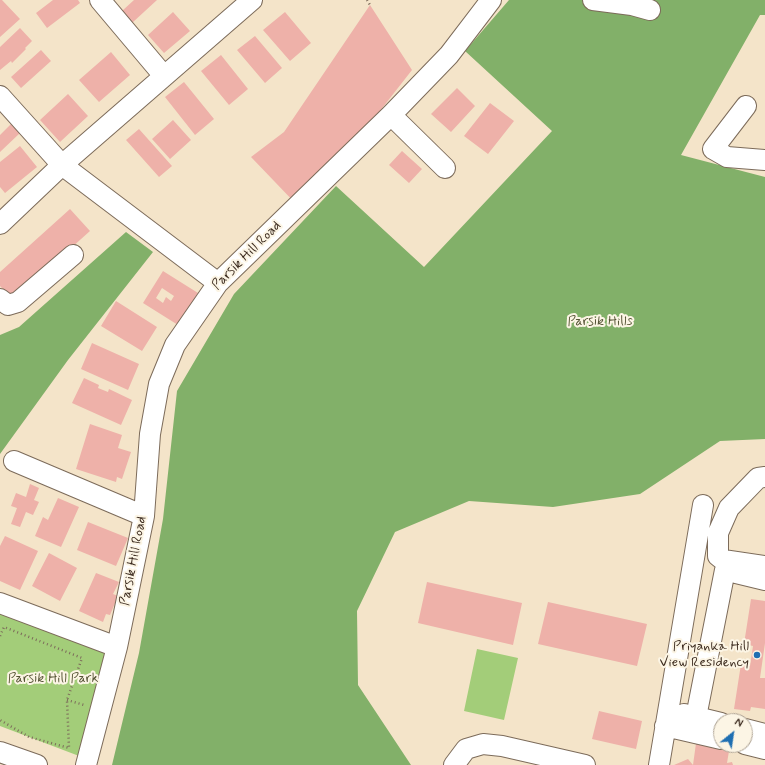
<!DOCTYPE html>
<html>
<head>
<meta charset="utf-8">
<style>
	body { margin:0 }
	#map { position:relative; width:765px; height:765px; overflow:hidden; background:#f4e4c9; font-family:Mynerve,sans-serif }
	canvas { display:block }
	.north { position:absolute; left:713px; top:713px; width:40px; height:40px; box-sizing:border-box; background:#fcf5e5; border:1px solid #afa495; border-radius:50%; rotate:30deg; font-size:11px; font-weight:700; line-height:16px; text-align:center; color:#3b2a1e }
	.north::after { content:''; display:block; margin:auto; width:14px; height:18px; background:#1f6fb2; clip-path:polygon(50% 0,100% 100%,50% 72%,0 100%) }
</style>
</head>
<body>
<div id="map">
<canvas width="765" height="765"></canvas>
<div class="north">N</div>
</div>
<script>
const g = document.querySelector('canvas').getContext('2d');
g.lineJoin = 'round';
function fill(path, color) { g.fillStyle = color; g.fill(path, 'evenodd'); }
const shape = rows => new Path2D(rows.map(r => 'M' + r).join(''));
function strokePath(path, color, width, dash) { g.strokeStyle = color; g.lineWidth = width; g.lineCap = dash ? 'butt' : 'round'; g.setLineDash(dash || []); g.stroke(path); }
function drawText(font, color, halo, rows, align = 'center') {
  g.font = font + ' Mynerve,sans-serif'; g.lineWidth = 4; g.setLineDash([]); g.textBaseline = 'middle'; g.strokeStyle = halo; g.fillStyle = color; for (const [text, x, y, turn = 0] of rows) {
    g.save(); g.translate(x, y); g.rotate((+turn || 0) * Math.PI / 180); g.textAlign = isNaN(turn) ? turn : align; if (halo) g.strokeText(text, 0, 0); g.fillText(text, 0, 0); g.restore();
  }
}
const green = shape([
	[0,603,117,647,87,759,0,726],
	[477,649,518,658,504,720,464,711]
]);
const forest = shape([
	[509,0,765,0,765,15,760,15,681,155,765,177,765,439,720,441,640,494,553,507,469,501,395,532,357,611,358,685,411,765,112,765,139,653,163,519,177,391,234,294,336,186,424,267,552,131,465,51],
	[126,232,153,252,68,360,0,454,0,335,19,327]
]);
const building = shape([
	[0,0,2,0,20,19,0,37],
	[53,0,78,0,80,3,47,28,36,13],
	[134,0,157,0,132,23,122,11],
	[370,5,412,70,329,176,298,206,251,157,284,132],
	[173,12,190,31,164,53,148,35],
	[285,12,311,43,290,61,263,30],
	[20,28,32,41,25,48,26,49,12,63,11,61,0,70,0,47],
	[255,36,282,68,265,83,237,50],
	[41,50,51,61,21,88,11,77],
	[111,52,130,75,99,102,79,80],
	[221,55,248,89,229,105,201,71],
	[184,82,214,119,195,135,165,97],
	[457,88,475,106,451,132,431,114],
	[68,94,88,116,60,142,40,120],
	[490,103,514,121,488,154,464,136],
	[173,120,191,140,170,159,152,139],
	[11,124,20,133,0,152,0,135],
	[139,129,172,166,159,177,126,140],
	[20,146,37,167,5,193,0,187,0,162],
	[402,151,422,169,409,183,389,165],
	[70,209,90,231,13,300,0,286,0,272],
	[163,271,198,293,178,325,143,303],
	[162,288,174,296,171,301,166,297,163,303,156,298],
	[116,301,157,327,142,351,101,326],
	[92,343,139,364,128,390,81,369],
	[84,378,99,385,98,388,108,392,109,389,132,400,121,425,72,403],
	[90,424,122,435,118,448,131,452,122,479,117,477,116,482,76,469],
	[30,484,39,488,34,500,39,502,33,515,26,512,20,527,11,524,17,508,11,506,16,493,26,497],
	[58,498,79,507,61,547,35,536,43,517,48,520],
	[88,522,128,538,116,566,77,550],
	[5,536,38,551,20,590,0,581,0,546],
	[49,553,77,568,60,601,32,586],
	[96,573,119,582,113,594,118,596,110,615,106,614,103,622,79,611],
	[427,582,522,603,513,645,418,623],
	[751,599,765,601,765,643,760,678,765,678,765,709,751,707,750,711,734,709,741,664,750,666,753,646,744,644],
	[548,602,647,624,637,666,538,644],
	[599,711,642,721,636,749,592,739],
	[697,736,721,745,730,745,727,763,732,762,733,765,674,765,688,759,693,765]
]);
const path = shape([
	[367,0,370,5],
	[0,636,4,627,82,658,67,700,69,748,29,737,0,720],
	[67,700,84,705]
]);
const minor = shape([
	[100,0,164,76],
	[593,0,632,5,650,10],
	[0,96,62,165,218,283],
	[746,106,713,149,727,157,765,160],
	[391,115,445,168],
	[0,224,62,165,252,0],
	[0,299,8,305,18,302,73,255],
	[14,461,144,516],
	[765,477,758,478,729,508,718,533,718,556,723,560,765,566],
	[736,573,765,580],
	[0,603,117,647],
	[684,714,721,723],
	[696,717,725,570],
	[665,726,721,739],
	[745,729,765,734],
	[745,744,765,749],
	[0,752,37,765],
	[86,765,117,647,144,516,150,434,159,384,175,345,218,283,391,115,449,55,491,0],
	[454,765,466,749,483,744,502,746,585,765],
	[659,765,703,505]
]);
const markers = [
	[757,655,4,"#1f6fb2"]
];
const streetNames = [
	["Parsik Hill Road",247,256,-45],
	["Parsik Hill Road",134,561,-79]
];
const parkNames = [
	["Parsik Hills",600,322],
	["Parsik Hill Park",53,679]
];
const poiNames = [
	["Priyanka Hill",749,647],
	["View Residency",749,663]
];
fill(green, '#a3cd79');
fill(forest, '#82b069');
fill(building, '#eeb1a9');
strokePath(minor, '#7c6b5a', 22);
strokePath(path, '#7c6b5a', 2.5, [1, 3]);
strokePath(minor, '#fff', 20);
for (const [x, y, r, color] of markers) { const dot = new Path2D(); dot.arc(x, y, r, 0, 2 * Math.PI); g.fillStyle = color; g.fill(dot); strokePath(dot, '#fcf5e5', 1.5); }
drawText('14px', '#3b2a1e', '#fcf5e5', streetNames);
drawText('14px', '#555335', '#fcf5e5', parkNames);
drawText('14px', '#3b2a1e', '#fcf5e5', poiNames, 'right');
</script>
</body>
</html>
